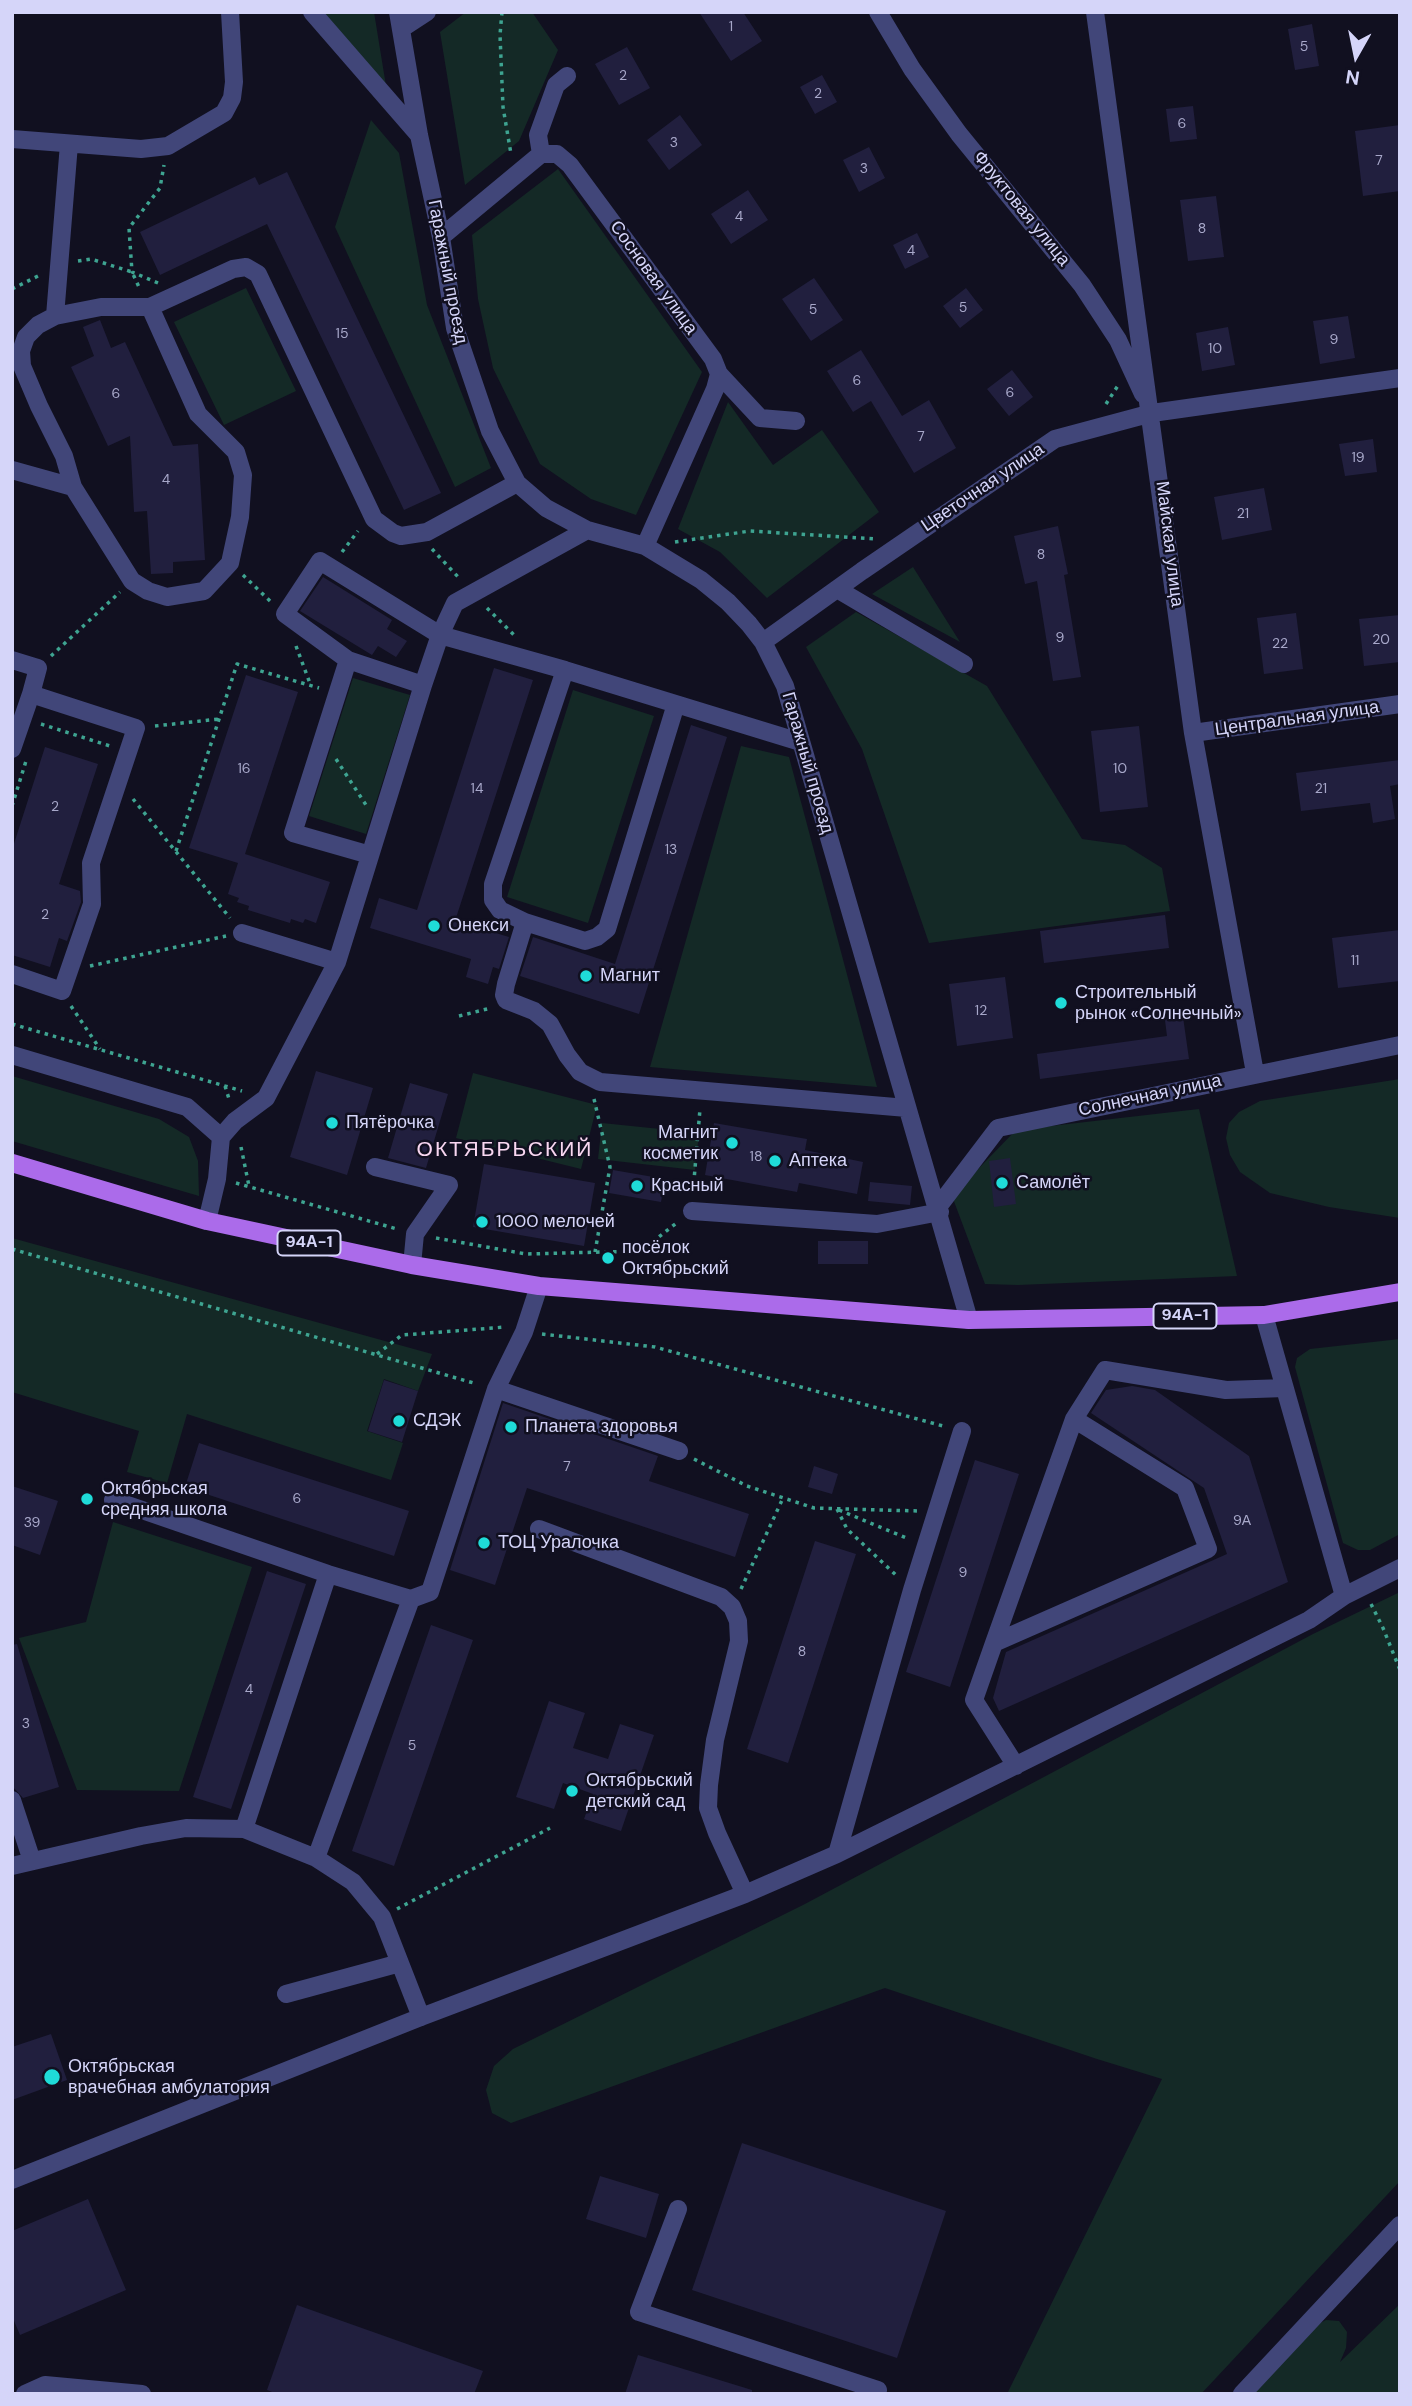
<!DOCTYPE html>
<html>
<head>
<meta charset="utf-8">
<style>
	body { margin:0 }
	#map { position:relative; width:1412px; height:2406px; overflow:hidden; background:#111020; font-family:"DM Sans",sans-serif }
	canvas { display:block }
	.frame { position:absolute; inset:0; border:14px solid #d5d5f9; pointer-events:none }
	.north { position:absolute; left:1321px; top:21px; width:70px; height:70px; -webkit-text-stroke:5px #111020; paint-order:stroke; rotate:189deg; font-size:19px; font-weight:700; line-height:28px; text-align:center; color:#d5d5f9 }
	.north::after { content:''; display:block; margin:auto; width:24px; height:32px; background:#d5d5f9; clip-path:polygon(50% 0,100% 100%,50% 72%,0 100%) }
</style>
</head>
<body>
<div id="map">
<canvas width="1412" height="2406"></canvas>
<div class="frame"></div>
<div class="north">N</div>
</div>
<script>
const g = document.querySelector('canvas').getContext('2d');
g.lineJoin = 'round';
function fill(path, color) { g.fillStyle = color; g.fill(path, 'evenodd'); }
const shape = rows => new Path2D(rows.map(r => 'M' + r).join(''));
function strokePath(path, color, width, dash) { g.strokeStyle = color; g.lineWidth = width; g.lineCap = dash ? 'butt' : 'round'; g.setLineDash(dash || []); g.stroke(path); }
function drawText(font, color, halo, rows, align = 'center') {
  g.font = font + ' "DM Sans",sans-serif'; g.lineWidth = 5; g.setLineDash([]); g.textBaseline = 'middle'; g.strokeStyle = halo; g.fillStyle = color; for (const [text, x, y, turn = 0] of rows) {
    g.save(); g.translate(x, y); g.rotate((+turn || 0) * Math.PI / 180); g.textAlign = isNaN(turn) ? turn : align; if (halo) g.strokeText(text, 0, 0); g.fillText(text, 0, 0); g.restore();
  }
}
const green = shape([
	[321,12,374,12,387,92],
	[466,12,532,12,558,50,519,141,465,185,440,32],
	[371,120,399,153,427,305,491,468,455,487,335,227],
	[558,169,702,372,636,515,591,499,540,464,493,368,478,299,472,235],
	[246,288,296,391,224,425,174,322],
	[728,402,773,465,822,430,879,512,767,598,720,552,678,529],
	[913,567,960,642,872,594],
	[856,612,987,686,1082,839,1125,845,1162,868,1170,911,929,943,862,749,806,647],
	[353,678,410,695,366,834,309,816],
	[573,690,654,716,588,923,507,897],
	[741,746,789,757,877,1087,650,1067],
	[473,1073,597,1105,581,1169,456,1138],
	[12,1076,159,1119,189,1137,198,1161,199,1196,12,1141],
	[1400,1079,1400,1218,1329,1207,1270,1193,1240,1172,1230,1155,1226,1138,1229,1123,1239,1112,1260,1101],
	[1199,1109,1237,1276,1018,1285,985,1284,952,1196,1016,1130],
	[602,1123,699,1133,695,1170,598,1159],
	[12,1238,432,1354,418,1391,384,1379,367,1431,403,1443,391,1480,187,1414,167,1483,127,1472,139,1431,12,1392],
	[1400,1339,1400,1534,1370,1550,1358,1550,1343,1543,1295,1367,1297,1358,1310,1349],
	[113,1522,252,1567,179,1791,77,1790,19,1638,86,1622],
	[1400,1592,1400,2181,1201,2394,1007,2394,1162,2079,1097,2059,885,1988,511,2123,492,2113,486,2090,494,2066,513,2049,803,1905,1313,1634],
	[1400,2304,1400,2394,1251,2394,1311,2328,1326,2320,1339,2321,1347,2332,1346,2348,1340,2362]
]);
const building = shape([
	[699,12,743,12,762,41,731,61],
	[1312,24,1319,66,1295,70,1288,29],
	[627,47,650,88,619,105,595,64],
	[822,75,837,102,815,114,800,87],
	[1193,106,1197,139,1170,142,1166,109],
	[680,115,702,145,669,170,647,140],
	[1400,125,1400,191,1363,196,1355,131],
	[869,147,885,178,859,192,843,160],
	[287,172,441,493,404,510,267,224,160,275,140,232,255,177,259,185],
	[748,190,768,220,731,244,711,214],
	[1216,196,1224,257,1188,261,1180,200],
	[917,233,929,257,905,269,893,245],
	[814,278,843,320,811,341,782,299],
	[966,288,983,310,960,328,943,306],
	[1348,316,1355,358,1320,364,1313,321],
	[100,320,111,348,125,342,173,446,198,444,205,560,173,562,173,573,151,574,147,511,134,512,130,436,108,446,71,367,94,356,83,327],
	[1228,327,1235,365,1202,371,1196,333],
	[861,350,902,416,929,400,956,448,914,473,871,401,853,412,827,371],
	[1012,370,1033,397,1009,416,987,389],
	[1373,439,1377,472,1345,476,1339,444],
	[1264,488,1272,530,1222,540,1214,497],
	[1058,526,1068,574,1064,575,1081,677,1053,681,1037,581,1025,584,1014,536],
	[323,577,392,620,387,629,407,641,396,657,378,646,372,655,300,611],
	[1296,613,1303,669,1264,674,1257,618],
	[1400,615,1400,662,1364,666,1359,619],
	[494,668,533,680,455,921,509,937,499,969,493,967,488,984,466,977,471,959,370,928,379,898,417,910],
	[246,675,298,692,245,854,330,882,316,923,305,919,303,923,291,919,290,923,248,910,249,906,237,902,239,898,228,894,238,863,189,848],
	[691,725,727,737,639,1014,520,976,533,937,615,964],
	[1139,726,1148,807,1100,812,1091,731],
	[45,747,98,764,59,884,80,891,81,902,67,941,59,938,50,967,12,955,12,850],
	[1400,760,1400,784,1390,786,1395,819,1373,823,1370,803,1301,811,1296,773],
	[1165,915,1169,948,1044,963,1040,931],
	[1400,930,1400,981,1338,988,1332,938],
	[1005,977,1013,1038,957,1046,949,984],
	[1182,1010,1189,1059,1040,1079,1037,1054,1167,1036,1164,1012],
	[316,1071,373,1088,347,1175,290,1157],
	[410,1083,448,1094,426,1168,388,1158],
	[714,1123,807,1139,805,1150,863,1162,857,1194,799,1183,797,1192,705,1175],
	[1010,1158,1016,1204,994,1207,989,1161],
	[484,1164,595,1183,584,1246,473,1227],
	[613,1170,665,1179,661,1202,609,1193],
	[870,1182,912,1186,910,1205,868,1201],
	[818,1241,868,1241,868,1264,818,1264],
	[384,1380,418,1391,402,1442,368,1431],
	[1132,1386,1155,1390,1249,1456,1288,1582,999,1711,993,1698,1006,1652,1227,1554,1204,1488,1091,1413,1106,1390],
	[503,1403,658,1456,649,1481,749,1514,735,1557,527,1488,495,1585,450,1570],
	[199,1443,409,1511,394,1556,185,1487],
	[975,1460,1019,1474,950,1687,906,1672],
	[814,1466,838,1474,832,1494,808,1487],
	[12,1486,58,1501,40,1555,12,1545],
	[815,1541,856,1554,788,1763,747,1749],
	[267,1571,306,1584,231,1809,193,1797],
	[431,1625,473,1640,394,1866,352,1851],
	[17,1644,59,1787,23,1798,12,1786,12,1645],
	[549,1701,585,1713,573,1748,608,1759,620,1724,654,1735,621,1831,584,1819,593,1794,563,1783,554,1809,516,1797],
	[51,2034,67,2080,12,2100,12,2047],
	[742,2143,946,2211,897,2358,692,2290],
	[600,2176,659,2194,646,2238,586,2219],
	[88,2199,126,2290,20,2335,12,2316,12,2231],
	[297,2305,483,2371,474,2394,277,2394,267,2390],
	[638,2355,752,2390,752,2394,625,2394]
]);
const path = shape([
	[502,12,500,35,503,107,511,154],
	[78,261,91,259,132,272,139,287],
	[158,283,132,272,129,228,160,188,164,165],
	[12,289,38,276],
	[1106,404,1119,384],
	[675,542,750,531,876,539],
	[432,549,460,579],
	[342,552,358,531],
	[243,575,270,601],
	[487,608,514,635],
	[296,646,311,686],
	[51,656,120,592],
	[41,724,110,746],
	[155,726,219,719],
	[336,759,366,805],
	[133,799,230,918],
	[12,806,26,761],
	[176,851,237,664,319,688],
	[90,966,226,936],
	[71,1006,100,1049],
	[459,1016,491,1008],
	[12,1024,242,1091],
	[225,1086,230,1102],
	[594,1099,610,1167,595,1252],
	[241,1147,249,1186],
	[236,1183,397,1229],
	[693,1192,700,1109],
	[436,1238,526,1254,641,1251,679,1221],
	[12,1249,477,1384],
	[542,1334,655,1347,943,1426],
	[377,1354,402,1335,506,1327],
	[694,1459,747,1486,814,1508,918,1511],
	[837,1509,847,1529,898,1577],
	[839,1510,909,1539],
	[741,1589,783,1498],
	[1371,1604,1383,1628,1400,1670],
	[397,1909,550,1828]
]);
const minor = shape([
	[312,12,418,134],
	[398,12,419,135,441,237,455,328,490,431,517,483,546,508,587,530,645,546,701,580,728,602,749,624,763,642,785,686,969,1320],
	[878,12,912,69,959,134,1082,285,1118,340,1143,394],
	[1095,12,1193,733,1255,1073],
	[401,29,427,12],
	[12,139,141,149,168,146,224,113,232,98,234,82,230,12],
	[541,154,538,135,556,85,567,76],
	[441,237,541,154,557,154,570,165,713,359,719,374,715,389,645,546],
	[55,316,69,144],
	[719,374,760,418,796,421],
	[12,470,73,487,64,456,39,406,22,366,21,351,26,337,38,325,55,316,101,307,150,307,233,269,246,267,258,274,374,519,393,533,401,536,427,532,517,483],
	[73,487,132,581,148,591,167,597,204,591,230,563,240,517,243,475,236,452,198,414,150,307],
	[837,589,964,664],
	[763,642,862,571,1055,439,1152,413,1400,378],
	[12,660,38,668,31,694,136,728,91,863,92,904,62,991,12,974],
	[348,660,423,685],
	[565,670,800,742],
	[1193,733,1400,704],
	[12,749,31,694],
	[370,855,293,833,348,660,285,614,320,561,440,635,565,670,493,884,493,900,500,910,525,922,506,984,504,995,506,1000,534,1011,550,1024,567,1055,580,1072,600,1082,907,1108],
	[525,922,585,941,597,937,607,929,676,704],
	[242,933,337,962],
	[12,1055,187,1107,221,1137],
	[375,1167,449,1185,415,1234,412,1265],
	[938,1207,998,1128,1400,1045],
	[692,1211,877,1224,940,1212],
	[207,1221,217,1179,221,1137,235,1121,266,1098,337,962,423,685,440,635,455,603,587,530],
	[1264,1315,1344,1596],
	[496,1389,679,1451],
	[1074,1419,1105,1370,1226,1390,1285,1388],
	[113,1500,328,1574,411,1599],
	[539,1529,721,1597,732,1607,738,1621,739,1641,715,1740,709,1785,708,1808,717,1833,745,1894],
	[994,1643,1208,1549,1185,1488,1074,1419,994,1643,974,1700,1016,1766],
	[12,1800,32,1861],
	[244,1829,328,1574],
	[837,1854,912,1590,962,1431],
	[316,1858,411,1599,430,1592,496,1389,524,1332,539,1286],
	[12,1866,141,1836,186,1828,244,1829,316,1858,353,1882,382,1917,421,2017],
	[286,1994,400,1963],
	[12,2180,421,2017,745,1894,837,1854,1309,1620,1344,1596,1400,1568],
	[678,2209,639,2312,878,2390,877,2394],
	[25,2394,45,2385,142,2394],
	[1242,2394,1400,2225]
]);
const major = shape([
	[12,1163,207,1221,412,1265,539,1286,969,1320,1264,1315,1400,1292]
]);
const markers = [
	[434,926,7,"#1fdbd8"],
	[586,976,7,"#1fdbd8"],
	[1061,1003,7,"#1fdbd8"],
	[332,1123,7,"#1fdbd8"],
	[732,1143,7,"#1fdbd8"],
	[775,1161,7,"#1fdbd8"],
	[1002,1183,7,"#1fdbd8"],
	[637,1186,7,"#1fdbd8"],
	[482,1222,7,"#1fdbd8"],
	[608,1258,7,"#1fdbd8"],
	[399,1421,7,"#1fdbd8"],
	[511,1427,7,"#1fdbd8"],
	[87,1499,7,"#1fdbd8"],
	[484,1543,7,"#1fdbd8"],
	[572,1791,7,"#1fdbd8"],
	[52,2077,9,"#1fdbd8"]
];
const numberNames = [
	["1",731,27],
	["5",1304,47],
	["2",623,76],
	["2",818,94],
	["6",1182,124],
	["3",674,143],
	["7",1379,161],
	["3",864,169],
	["4",739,217],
	["8",1202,229],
	["4",911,251],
	["5",963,308],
	["5",813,310],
	["15",342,334],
	["9",1334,340],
	["10",1215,349],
	["6",857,381],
	["6",1010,393],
	["6",116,394],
	["7",921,437],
	["19",1358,458],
	["4",166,480],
	["21",1243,514],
	["8",1041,555],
	["9",1060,638],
	["20",1381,640],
	["22",1280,644],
	["16",244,769],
	["10",1120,769],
	["14",477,789],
	["21",1321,789],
	["2",55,807],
	["13",671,850],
	["2",45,915],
	["11",1355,961],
	["12",981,1011],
	["18",756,1157],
	["7",567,1467],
	["6",297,1499],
	["9А",1242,1521],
	["39",32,1523],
	["9",963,1573],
	["8",802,1652],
	["4",249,1690],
	["3",26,1724],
	["5",412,1746]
];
const shields = [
	[309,1243,63],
	[1185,1316,63]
];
const shieldNames = [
	["94А-1",309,1243],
	["94А-1",1185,1316]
];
const streetNames = [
	["Фруктовая улица",1021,209,51],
	["Гаражный проезд",447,272,79],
	["Сосновая улица",653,278,54],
	["Цветочная улица",983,488,-34],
	["Майская улица",1169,544,83],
	["Центральная улица",1297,719,-8],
	["Гаражный проезд",807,763,74],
	["Солнечная улица",1150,1096,-12]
];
const poiNames = [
	["Онекси",448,926],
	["Магнит",600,976],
	["Строительный",1075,993],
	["рынок «Солнечный»",1075,1014],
	["Пятёрочка",346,1123],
	["Магнит",718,1133,"right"],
	["косметик",718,1154,"right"],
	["Аптека",789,1161],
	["Самолёт",1016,1183],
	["Красный",651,1186],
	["1000 мелочей",496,1222],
	["посёлок",622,1248],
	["Октябрьский",622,1269],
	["СДЭК",413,1421],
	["Планета здоровья",525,1427],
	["Октябрьская",101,1489],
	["средняя школа",101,1510],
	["ТОЦ Уралочка",498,1543],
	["Октябрьский",586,1781],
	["детский сад",586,1802],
	["Октябрьская",68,2067],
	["врачебная амбулатория",68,2088]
];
const quarterNames = [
	["ОКТЯБРЬСКИЙ",505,1150]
];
fill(green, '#142926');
fill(building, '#211f3e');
strokePath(path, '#3ea491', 3.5, [3.5, 5]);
strokePath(minor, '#414679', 18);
strokePath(major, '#ab6bea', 18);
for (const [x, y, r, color] of markers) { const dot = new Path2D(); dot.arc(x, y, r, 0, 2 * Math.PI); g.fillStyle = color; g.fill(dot); strokePath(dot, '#111020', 2.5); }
drawText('14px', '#a8a8ca', null, numberNames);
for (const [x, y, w] of shields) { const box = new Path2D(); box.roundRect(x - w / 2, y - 12.5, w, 25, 5); g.fillStyle = '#111020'; g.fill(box); strokePath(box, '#d5d5f9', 2); }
drawText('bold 16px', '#d5d5f9', null, shieldNames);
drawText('18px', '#d5d5f9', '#111020', streetNames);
drawText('18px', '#d5d5f9', '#111020', poiNames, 'left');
g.letterSpacing = '2px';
drawText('21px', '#f9d7f1', '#111020', quarterNames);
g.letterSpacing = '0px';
</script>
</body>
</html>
